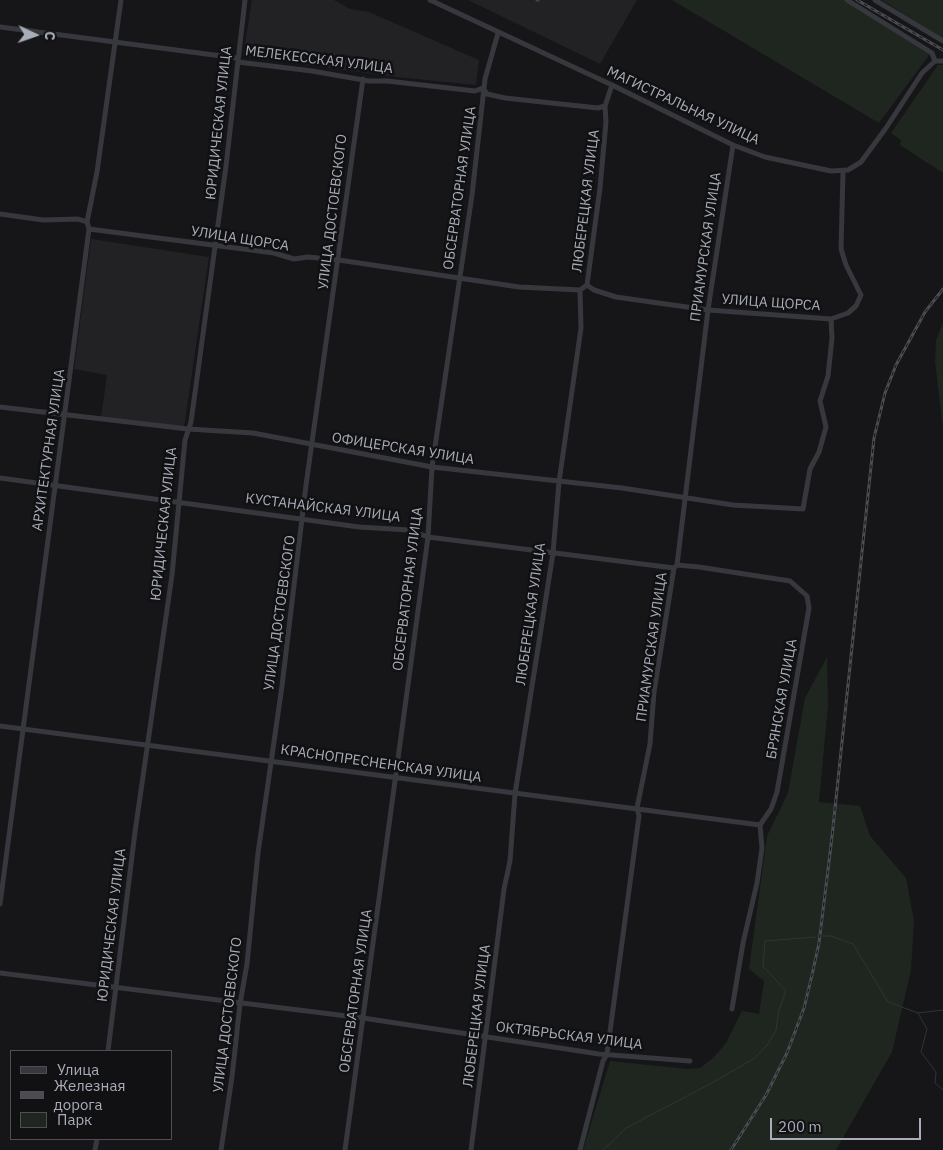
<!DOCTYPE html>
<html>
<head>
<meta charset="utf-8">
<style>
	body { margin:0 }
	#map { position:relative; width:943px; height:1150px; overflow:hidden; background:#161618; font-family:"IBM Plex Sans",sans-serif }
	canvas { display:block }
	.legend { position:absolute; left:10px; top:1050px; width:162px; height:90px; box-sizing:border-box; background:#111113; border:1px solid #4d4f55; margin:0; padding:6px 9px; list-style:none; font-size:15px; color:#a8adb8 }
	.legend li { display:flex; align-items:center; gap:10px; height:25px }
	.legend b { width:25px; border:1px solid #4d4f55 }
	.north { position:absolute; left:10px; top:10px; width:50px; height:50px; -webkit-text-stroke:4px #111113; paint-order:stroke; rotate:93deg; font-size:14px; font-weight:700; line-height:20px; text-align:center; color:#a8adb8 }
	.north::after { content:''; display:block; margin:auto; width:18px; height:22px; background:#a8adb8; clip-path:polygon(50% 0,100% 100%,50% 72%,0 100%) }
	.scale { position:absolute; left:770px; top:1118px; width:151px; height:22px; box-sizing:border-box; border:2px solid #a8adb8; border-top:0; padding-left:6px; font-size:15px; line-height:18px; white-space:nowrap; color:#a8adb8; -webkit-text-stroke:4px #111113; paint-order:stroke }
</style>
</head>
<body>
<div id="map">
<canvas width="943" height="1150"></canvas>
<ul class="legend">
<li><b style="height:6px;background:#37383d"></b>Улица</li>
<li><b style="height:6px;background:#4a4c52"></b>Железная дорога</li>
<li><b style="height:14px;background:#1e261f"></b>Парк</li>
</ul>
<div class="north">С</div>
<div class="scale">200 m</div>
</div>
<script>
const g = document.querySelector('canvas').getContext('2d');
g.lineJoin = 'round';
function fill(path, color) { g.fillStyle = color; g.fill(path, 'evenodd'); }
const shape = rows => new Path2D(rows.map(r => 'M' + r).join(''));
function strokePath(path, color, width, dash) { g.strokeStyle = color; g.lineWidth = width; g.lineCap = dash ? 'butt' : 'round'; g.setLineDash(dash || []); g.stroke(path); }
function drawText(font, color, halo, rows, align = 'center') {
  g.font = font + ' "IBM Plex Sans",sans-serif'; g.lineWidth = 5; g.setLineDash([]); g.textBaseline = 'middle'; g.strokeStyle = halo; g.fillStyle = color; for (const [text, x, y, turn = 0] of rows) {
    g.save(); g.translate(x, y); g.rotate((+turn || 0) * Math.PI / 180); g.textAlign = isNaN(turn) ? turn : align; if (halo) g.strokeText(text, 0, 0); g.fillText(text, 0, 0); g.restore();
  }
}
const built = shape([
	[252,0,334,0,350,9,369,12,479,60,476,85,396,77,243,56],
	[468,0,637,0,600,64],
	[91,239,209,257,184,427,101,417,107,375,74,369]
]);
const green = shape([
	[672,0,846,0,930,54,879,123],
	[882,0,943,0,943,39],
	[938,65,943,65,943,173,900,145,901,140,891,133],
	[943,323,943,428,935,361,936,340],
	[827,657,828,705,819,802,860,806,870,836,906,878,914,921,911,970,892,1052,836,1150,583,1150,610,1061,688,1069,700,1068,713,1058,726,1043,742,1011,759,1014,764,981,749,969,767,836,788,793,805,698]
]);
const stream = shape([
	[823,936,831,936,853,944,888,1002,918,1013,943,1010],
	[918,1013,927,1029,921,1052,936,1072,935,1083,943,1090],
	[603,1150,626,1128,710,1084,755,1058,768,1044,776,1030,779,1010,786,991,763,966,765,941,816,937]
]);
const street = shape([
	[430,0,612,85,733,145,765,157,831,171,848,170,861,162,886,128,922,73,935,61,943,61],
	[847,0,932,53,935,61],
	[875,0,943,41],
	[0,27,237,58,238,62,312,71,369,81,387,81,475,91,483,88,487,94,505,98,598,108,605,106],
	[0,214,43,220,78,219,87,222],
	[89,229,274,253,294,259,308,257,339,260,519,287,580,290,587,285,594,290,616,297,708,310,831,319,848,313,856,306,861,295,846,265,841,249,843,172],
	[0,407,188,429,253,433,432,467,622,488,733,505,803,509,810,469,819,452,826,427,820,401,828,376,832,338,831,319],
	[0,478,359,527,409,530,428,537,674,568,677,565,699,567,790,581,807,596,809,608,777,792,771,809,760,825],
	[0,726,760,825],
	[0,904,89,229,87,222,97,172,121,0],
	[0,973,363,1018,599,1054,690,1061],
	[732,1009,743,943,757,883,762,848,760,825],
	[108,1051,135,832,172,575,185,440,191,422,226,166,245,0],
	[95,1150,97,1139],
	[221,1150,232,1077,240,1004,247,964,258,853,282,686,306,485,363,79],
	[345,1150,428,537,432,467,472,195,485,79,498,33],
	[471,1150,504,889,510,861,515,794,553,553,559,482,581,328,580,290,587,285,600,188,606,122,605,106,612,85],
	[580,1150,603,1061,607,1054,639,816,637,808,650,744,654,692,674,568,677,565,708,310,733,145]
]);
const rail = shape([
	[537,0,538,0],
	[857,0,943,50],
	[731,1150,766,1095,787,1053,804,1008,812,975,819,943,832,837,874,438,885,393,896,365,925,312,943,289]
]);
const streetNames = [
	["МЕЛЕКЕССКАЯ УЛИЦА",319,60,7],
	["МАГИСТРАЛЬНАЯ УЛИЦА",683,106,25],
	["ЮРИДИЧЕСКАЯ УЛИЦА",219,123,-84],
	["ОБСЕРВАТОРНАЯ УЛИЦА",460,188,-82],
	["ЛЮБЕРЕЦКАЯ УЛИЦА",586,201,-83],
	["УЛИЦА ДОСТОЕВСКОГО",333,212,-83],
	["УЛИЦА ЩОРСА",240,239,9],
	["ПРИАМУРСКАЯ УЛИЦА",706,247,-82],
	["УЛИЦА ЩОРСА",771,303,4],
	["ОФИЦЕРСКАЯ УЛИЦА",403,449,9],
	["АРХИТЕКТУРНАЯ УЛИЦА",49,450,-82],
	["КУСТАНАЙСКАЯ УЛИЦА",323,508,7],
	["ЮРИДИЧЕСКАЯ УЛИЦА",164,524,-84],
	["ОБСЕРВАТОРНАЯ УЛИЦА",408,589,-83],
	["УЛИЦА ДОСТОЕВСКОГО",280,613,-82],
	["ЛЮБЕРЕЦКАЯ УЛИЦА",531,614,-82],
	["ПРИАМУРСКАЯ УЛИЦА",652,647,-82],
	["БРЯНСКАЯ УЛИЦА",782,699,-80],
	["КРАСНОПРЕСНЕНСКАЯ УЛИЦА",381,764,8],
	["ЮРИДИЧЕСКАЯ УЛИЦА",112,925,-83],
	["ОБСЕРВАТОРНАЯ УЛИЦА",356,991,-82],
	["УЛИЦА ДОСТОЕВСКОГО",228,1015,-83],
	["ЛЮБЕРЕЦКАЯ УЛИЦА",477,1016,-83],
	["ОКТЯБРЬСКАЯ УЛИЦА",569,1036,7]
];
fill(built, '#222225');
fill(green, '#1e261f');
strokePath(stream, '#2c353c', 1);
strokePath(street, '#37383d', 5);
strokePath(rail, '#4a4c52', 3);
strokePath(rail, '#111113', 1, [4]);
drawText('14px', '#a8adb8', '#111113', streetNames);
</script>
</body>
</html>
